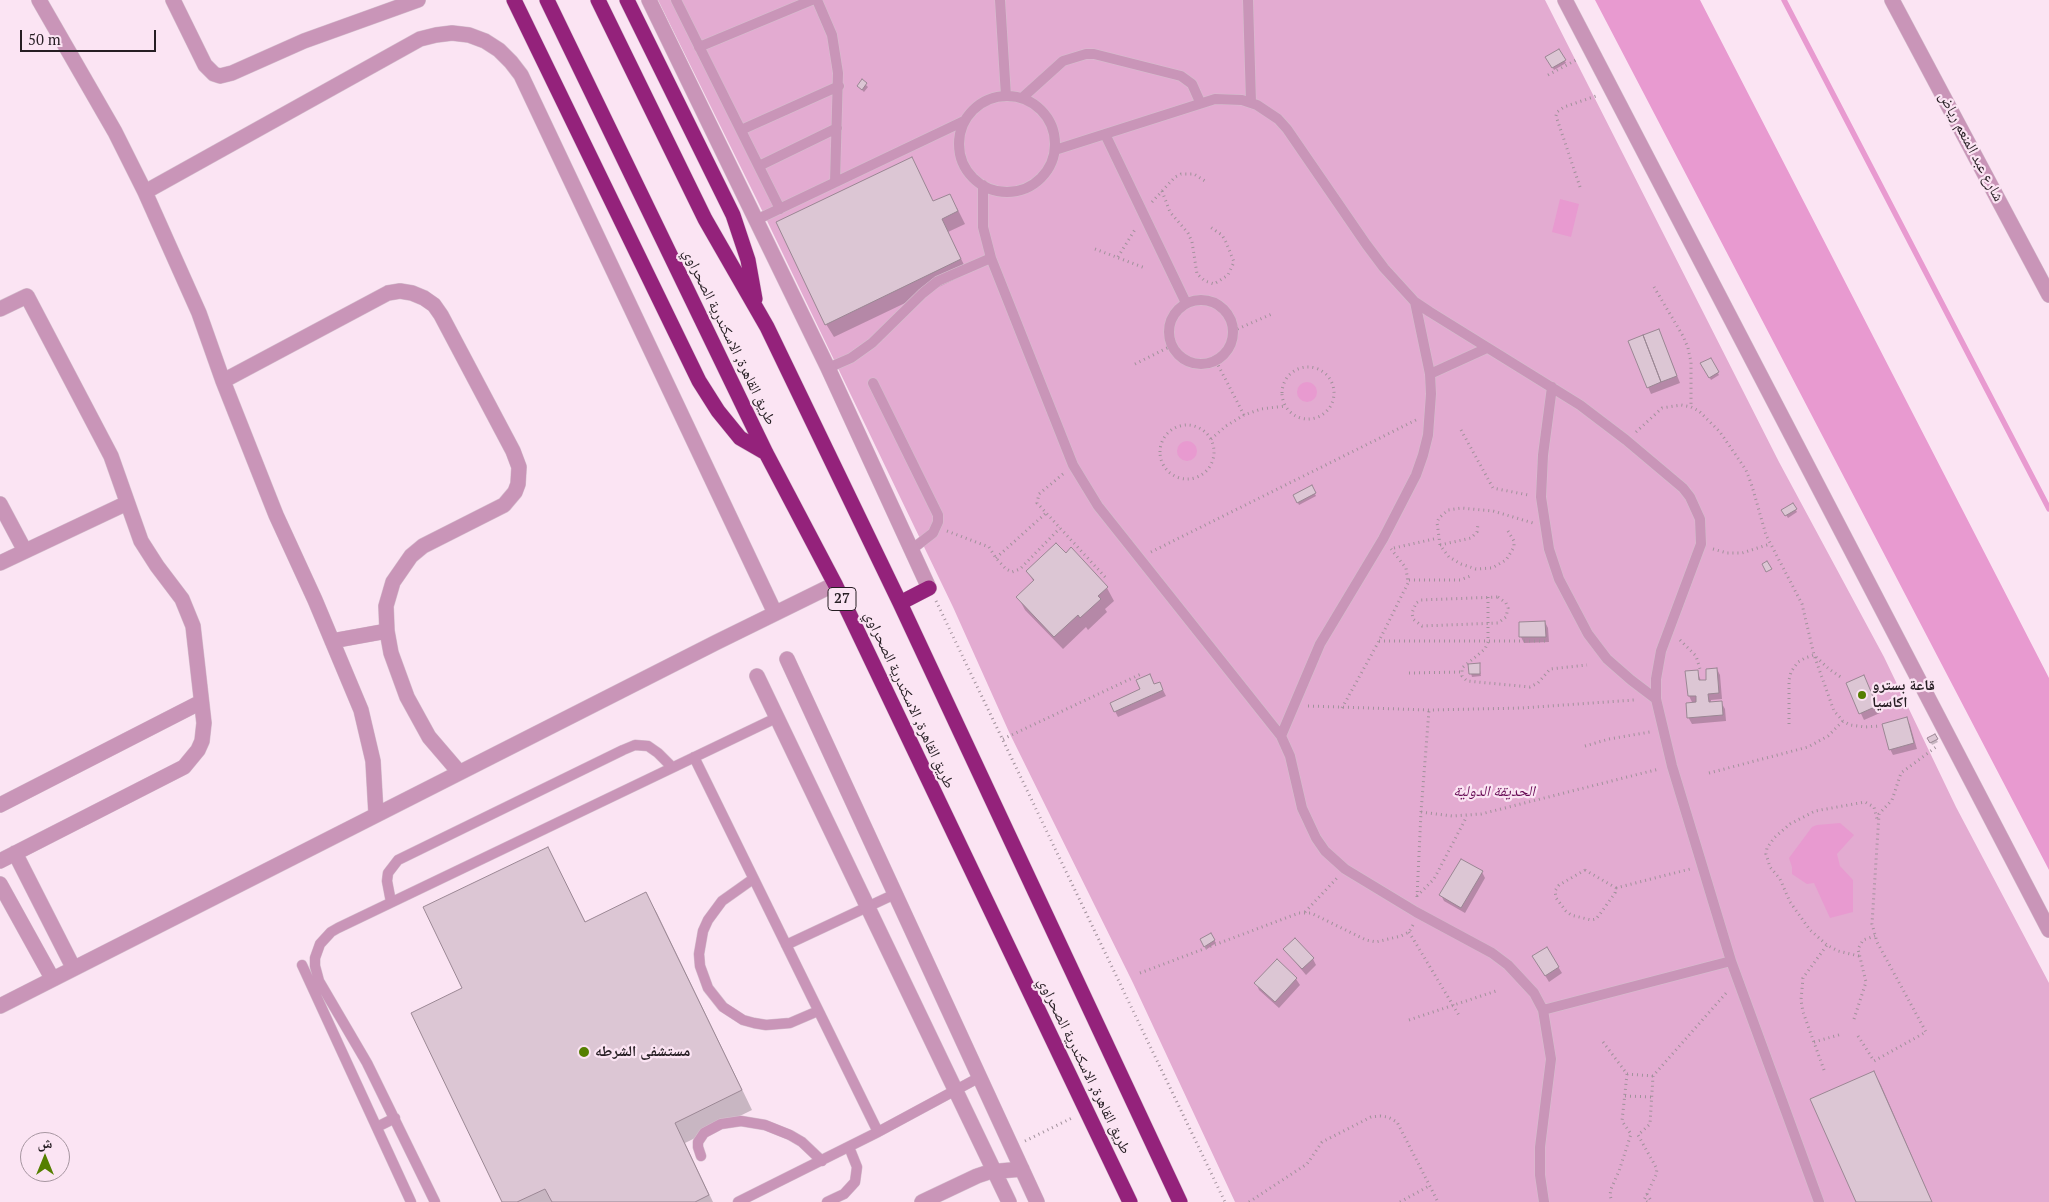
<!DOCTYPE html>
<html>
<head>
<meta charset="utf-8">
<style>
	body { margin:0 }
	#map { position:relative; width:2049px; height:1202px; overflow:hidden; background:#fbe4f3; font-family:"PT Serif","Noto Naskh Arabic",serif }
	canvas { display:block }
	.north { position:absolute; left:20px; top:1132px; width:50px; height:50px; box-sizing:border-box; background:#fbe4f3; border:1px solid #a695a0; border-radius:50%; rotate:0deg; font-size:14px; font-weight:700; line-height:20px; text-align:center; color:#261e23 }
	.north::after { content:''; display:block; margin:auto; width:18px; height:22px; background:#557f00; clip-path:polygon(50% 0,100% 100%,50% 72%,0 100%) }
	.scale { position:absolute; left:20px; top:30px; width:136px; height:22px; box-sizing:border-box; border:2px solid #261e23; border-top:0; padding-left:6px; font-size:15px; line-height:18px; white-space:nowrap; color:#261e23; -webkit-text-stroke:4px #fbe4f3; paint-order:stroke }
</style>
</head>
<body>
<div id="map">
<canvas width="2049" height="1202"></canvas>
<div class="north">ش</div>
<div class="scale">50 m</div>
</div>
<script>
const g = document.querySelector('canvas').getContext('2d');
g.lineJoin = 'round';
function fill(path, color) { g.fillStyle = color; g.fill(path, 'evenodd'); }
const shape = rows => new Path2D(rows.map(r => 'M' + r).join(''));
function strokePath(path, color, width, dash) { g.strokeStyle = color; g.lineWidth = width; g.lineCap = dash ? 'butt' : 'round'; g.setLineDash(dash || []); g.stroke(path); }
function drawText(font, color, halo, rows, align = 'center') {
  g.font = font + ' "PT Serif","Noto Naskh Arabic",serif'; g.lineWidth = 4.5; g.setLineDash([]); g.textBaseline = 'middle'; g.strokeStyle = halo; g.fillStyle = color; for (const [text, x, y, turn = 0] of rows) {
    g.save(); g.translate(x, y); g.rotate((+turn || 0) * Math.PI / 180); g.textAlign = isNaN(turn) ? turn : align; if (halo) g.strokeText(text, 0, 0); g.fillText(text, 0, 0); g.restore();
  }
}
const green = shape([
	[658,0,1545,0,1779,462,1884,657,1956,807,2049,983,2049,1202,1235,1202,1133,983,1009,732,953,607,757,200]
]);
const water = shape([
	[1595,0,1700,0,2049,678,2049,870],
	[1560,199,1579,204,1571,237,1552,232],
	'1297 392a10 10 0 1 1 20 0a10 10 0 1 1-20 0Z',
	'1177 451a10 10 0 1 1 20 0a10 10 0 1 1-20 0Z',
	[1840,823,1854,835,1837,854,1840,866,1853,880,1853,912,1830,918,1814,883,1807,884,1792,874,1792,867,1789,858,1812,827,1817,825]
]);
const shadow = shape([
	[1559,51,1566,63,1554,70,1547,57],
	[862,81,868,87,864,92,858,86],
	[934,202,957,208,965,224,948,232,968,273,834,337,826,324],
	[1662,337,1680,383,1651,394,1648,387],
	[1710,359,1719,375,1711,380,1702,364],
	[1311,487,1316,496,1299,505,1294,495],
	[1792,504,1797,512,1788,518,1783,510],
	[1066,554,1107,588,1114,601,1105,609,1107,612,1088,630,1086,627,1063,649,1025,610,1018,597,1034,582,1027,571],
	[1545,622,1548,628,1549,642,1524,643,1521,637,1520,623],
	[1469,665,1479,665,1481,676,1472,677],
	[1717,669,1720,675,1722,699,1711,700,1711,703,1721,702,1725,709,1726,721,1692,724,1688,717,1693,704,1689,696,1687,672,1697,671,1701,681,1708,681],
	[1867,683,1880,713,1864,720,1847,684],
	[1163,690,1166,696,1118,717,1115,711],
	[1907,719,1910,725,1917,749,1893,755,1890,749],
	[1934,736,1938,742,1932,745,1929,739],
	[548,848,586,923,646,894,657,913,752,1110,685,1143,713,1202,503,1202,464,989],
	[1482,872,1485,878,1465,913,1444,901,1441,895],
	[1210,934,1216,943,1207,949,1201,939],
	[1284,949,1313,959,1316,965,1306,975],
	[1547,949,1562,973,1549,982,1534,957],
	[1296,979,1300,985,1279,1008,1259,990,1256,983],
	[1874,1072,1881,1085,1932,1202,1857,1202]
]);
const stream = shape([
	[1784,0,2049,509]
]);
const building = shape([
	[1559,49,1566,60,1552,68,1545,57,1559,49],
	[862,79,867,83,862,90,857,86,862,79],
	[912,157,933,201,950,194,958,211,942,219,961,259,825,325,776,222,912,157],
	[1659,329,1677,376,1661,382,1643,335,1659,329],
	[1643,335,1661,382,1647,388,1628,341,1643,335],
	[1711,358,1719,372,1709,378,1700,363,1711,358],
	[1312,485,1316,493,1297,503,1293,495,1312,485],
	[1793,503,1797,509,1785,516,1781,510,1793,503],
	[1056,543,1066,553,1071,547,1108,587,1098,596,1101,599,1080,618,1078,615,1054,637,1016,597,1034,580,1026,571,1056,543],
	[1767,561,1772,569,1766,572,1762,564,1767,561],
	[1545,621,1546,637,1519,637,1519,622,1545,621],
	[1480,663,1480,674,1469,674,1468,664,1480,663],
	[1717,668,1719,693,1708,694,1709,702,1722,701,1723,715,1687,718,1686,703,1696,702,1696,696,1688,696,1685,671,1698,670,1699,680,1706,680,1706,669,1717,668],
	[1150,674,1154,684,1160,682,1163,690,1114,712,1110,703,1140,689,1136,680,1150,674],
	[1864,675,1877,706,1859,714,1846,683,1864,675],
	[1907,717,1914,743,1889,750,1882,724,1907,717],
	[1935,734,1938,739,1930,743,1927,738,1935,734],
	[548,847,585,922,646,892,742,1090,675,1123,709,1195,695,1202,552,1202,545,1189,517,1202,502,1202,411,1013,462,988,423,907,548,847],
	[1461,859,1483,871,1461,908,1439,895,1461,859],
	[1211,933,1215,940,1204,947,1200,939,1211,933],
	[1295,938,1314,958,1302,969,1283,949,1295,938],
	[1547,947,1559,967,1545,976,1532,956,1547,947],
	[1277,959,1297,978,1275,1002,1254,983,1277,959],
	[1874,1071,1932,1202,1856,1202,1810,1099,1874,1071]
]);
const path = shape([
	[1548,75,1578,59],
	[1580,187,1556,116,1557,112,1564,107,1596,96],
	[1162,191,1170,212,1188,233,1192,242,1197,274,1205,281,1214,284,1228,275,1234,262,1226,242,1222,235,1210,227],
	[1152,202,1175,177,1181,174,1194,174,1205,181],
	[1095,249,1145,268],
	[1118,257,1136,228],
	[1654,287,1683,336,1688,348,1691,362,1691,407],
	[1233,331,1274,313],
	[1216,361,1244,415],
	[1135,364,1171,346],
	'1282 393a26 26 0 1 1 52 0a26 26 0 1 1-52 0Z',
	'1160 452a27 27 0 1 1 54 0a27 27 0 1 1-54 0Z',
	[1461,430,1493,488,1528,495],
	[1636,432,1662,408,1681,405,1691,407,1699,411,1720,432,1746,470,1752,486,1766,535,1802,604,1814,655,1834,711,1843,721,1850,725,1865,727,1880,726],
	[1211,439,1226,426,1244,415,1261,409,1285,406],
	[1063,474,1039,494,1037,503,1107,579],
	[947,531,989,547,996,558,1006,569,1012,572,1020,569,1060,528],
	[1508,531,1514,541,1514,547,1506,560,1492,568,1476,569,1461,564,1449,557,1440,545,1437,522,1439,518,1448,510,1461,508,1493,511,1533,523],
	[1440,545,1471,538,1477,532,1478,524],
	[1394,548,1438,538],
	[1713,549,1727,553,1742,553,1770,544],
	[1151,552,1416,420],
	[996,558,1046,513],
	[1409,580,1460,580,1473,575],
	[1488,597,1488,642,1485,649,1462,668,1462,676,1467,681,1530,687,1538,683,1550,669,1587,665],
	[1498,597,1506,603,1508,608,1506,617,1498,623,1422,626,1413,619,1412,613,1416,603,1421,600,1498,597],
	[936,601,1225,1202],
	[1680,640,1696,656,1700,669],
	[1379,641,1545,641],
	[1409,673,1461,672],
	[1308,706,1429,710,1522,708,1634,700],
	[1342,708,1379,641,1408,583,1406,568,1391,549],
	[1789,724,1789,680,1791,672,1798,662,1805,658,1814,655,1829,669,1842,678],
	[1003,739,1143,673],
	[1585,746,1609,739,1650,732],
	[1709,773,1808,747,1828,736,1843,721],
	[1421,812,1452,816,1481,814,1659,769],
	[1585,870,1616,888,1615,893,1600,914,1596,919,1591,920,1571,915,1566,911,1556,898,1555,891,1559,885,1585,870],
	[1616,888,1690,869],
	[1417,896,1434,879,1467,816],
	[1417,897,1421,812,1429,710],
	[1305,912,1337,878],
	[1409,932,1460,1017],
	[1859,956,1838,951,1827,945,1810,930,1790,902,1780,879,1770,867,1766,854,1767,848,1774,838,1790,824,1815,811,1865,802,1874,807,1877,819],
	[1140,973,1299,913,1311,913,1366,940,1376,942,1401,936,1409,932,1413,925],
	[1854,1019,1866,982,1858,949,1863,940,1875,936],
	[1409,1020,1496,991],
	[1858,1036,1874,1061,1926,1032,1877,942,1872,924,1879,814,1892,800,1901,773,1936,747],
	[1603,1042,1627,1074,1622,1121,1631,1134,1619,1171,1611,1189,1610,1195,1612,1202],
	[1814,1042,1842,1034],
	[1824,1070,1803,1012,1801,1000,1803,978,1827,945],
	[1627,1074,1653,1076],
	[1625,1096,1652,1097],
	[1025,1141,1074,1117],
	[1647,1194,1652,1202],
	[1249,1202,1307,1164,1322,1142,1371,1117,1380,1116,1388,1117,1397,1122,1438,1202],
	[1400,1202,1429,1186],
	[1647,1202,1644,1200,1656,1175,1657,1169,1638,1135,1650,1124,1653,1076,1728,991]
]);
const lane = shape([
	[676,0,780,209],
	[817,0,832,35,838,73,835,182],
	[1000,0,1006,96],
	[1248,0,1251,102],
	[699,47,812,0],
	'959 144a48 48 0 1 1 96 0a48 48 0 1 1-96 0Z',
	[1022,98,1063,61,1086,54,1094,54,1181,76,1192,84,1200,102],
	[741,130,839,86],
	[1105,134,1186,303],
	[1055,150,1215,99,1242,100,1257,105,1278,119,1287,129,1366,244,1384,268,1415,302,1430,312,1580,405,1626,440,1683,488,1690,497,1700,519,1701,544,1661,651,1656,679,1656,699,1672,766,1731,961,1819,1202],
	[759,166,837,128],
	[983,185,983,227,991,258,1073,465,1098,506,1281,736,1290,756,1302,808,1316,838,1325,851,1345,869,1416,912,1492,953,1508,965,1534,993,1543,1010,1551,1059,1540,1147,1540,1175,1544,1202],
	[756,220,964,121],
	'1169 332a32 32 0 1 1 64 0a32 32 0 1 1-64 0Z',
	[828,368,851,358,872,343,923,293,938,281,991,258],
	[1430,374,1487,348],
	[873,383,938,515,938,522,933,533,911,550],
	[1552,387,1543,455,1541,497,1549,549,1559,579,1588,634,1607,659,1631,680,1656,699],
	[1281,736,1320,644,1383,539,1416,475,1423,455,1428,435,1431,394,1430,374,1415,302],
	[694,757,878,1132],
	[753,879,722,901,708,920,703,931,699,954,700,966,708,988,723,1007,743,1020,754,1023,766,1025,790,1023,818,1011],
	[391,902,387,881,388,873,398,860,623,750,635,745,648,746,658,753,672,767],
	[786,945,895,894],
	[302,965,411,1202],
	[1543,1010,1731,961],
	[377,1127,395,1118],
	[701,1156,698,1147,698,1142,704,1133,721,1124,741,1121,765,1125,790,1135,802,1142,822,1161],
	[435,1202,367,1063,319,981,315,966,315,958,320,944,331,932,338,928,776,718],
	[738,1202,878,1132,980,1077],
	[827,1202,844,1194,855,1182,857,1167,849,1147]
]);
const street = shape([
	[39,0,115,132,145,192,199,313,223,381,276,515,315,600,361,710,373,761,376,814],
	[173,0,205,65,214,74,220,76,232,73,304,41,418,0],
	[649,0,828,368,929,588],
	[1565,0,2049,930],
	[1892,0,2049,295],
	[145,192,420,39,436,35,452,33,469,35,485,41,499,50,511,62,521,75,775,613],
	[0,309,27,296,111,456,141,541,157,566,182,599,193,626,204,723,202,741,198,750,184,767,0,861],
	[223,381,388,293,400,291,412,293,424,298,434,305,441,315,513,451,519,467,518,484,515,492,504,505,423,546,411,556,393,582,386,606,387,631,391,653,407,697,429,737,459,772],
	[0,504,25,551],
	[0,563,127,503],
	[332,641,387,631],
	[787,659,1037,1202],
	[757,676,1009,1202],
	[0,805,201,702],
	[15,853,73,967],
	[0,884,52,978],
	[0,1006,717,642,835,584],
	[922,1202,977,1176,989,1172,1022,1169]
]);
const highway = shape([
	[514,0,699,381,718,411,740,438,766,453],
	[547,0,766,453,835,584,1130,1202],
	[598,0,705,219,767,327,900,603,1180,1202],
	[627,0,733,215,748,260,755,299],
	[900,603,929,588]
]);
const markers = [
	[1862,695,5,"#557f00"],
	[584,1052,6,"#557f00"]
];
const shields = [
	[842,599,28]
];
const shieldNames = [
	["27",842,599]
];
const streetNames = [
	["شارع عبد المنعم رياض",1971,147,62],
	["طريق القاهرة, الاسكندرية الصحراوي",729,337,64],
	["طريق القاهرة, الاسكندرية الصحراوي",909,700,65],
	["طريق القاهرة, الاسكندرية الصحراوي",1084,1066,64]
];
const poiNames = [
	["قاعة بسترو",1872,686],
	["اكاسيا",1872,703],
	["مستشفى الشرطه",595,1052]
];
const parkNames = [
	["الحديقة الدولية",1494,792]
];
fill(green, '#e3abd1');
fill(water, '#e89ad0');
fill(shadow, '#0003');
strokePath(stream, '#e89ad0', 5.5);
fill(building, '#dcc6d4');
strokePath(building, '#9b8794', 1);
strokePath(lane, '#d5c0ce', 11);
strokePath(street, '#d5c0ce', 16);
strokePath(highway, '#d5c0ce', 16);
strokePath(path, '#a1919b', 3, [1, 4]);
strokePath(lane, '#c995b8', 10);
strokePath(street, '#c995b8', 15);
strokePath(highway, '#94227b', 15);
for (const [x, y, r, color] of markers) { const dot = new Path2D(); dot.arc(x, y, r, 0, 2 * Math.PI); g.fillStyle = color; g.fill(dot); strokePath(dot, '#fbe4f3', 2); }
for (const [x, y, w] of shields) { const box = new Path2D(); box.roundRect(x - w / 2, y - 11.5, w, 23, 4); g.fillStyle = '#fbe4f3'; g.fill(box); strokePath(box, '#261e23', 1); }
drawText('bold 14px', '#261e23', null, shieldNames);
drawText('15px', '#261e23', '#fbe4f3', streetNames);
drawText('bold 15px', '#261e23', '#fbe4f3', poiNames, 'left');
drawText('italic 15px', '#670a54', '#fbe4f3', parkNames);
</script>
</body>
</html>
